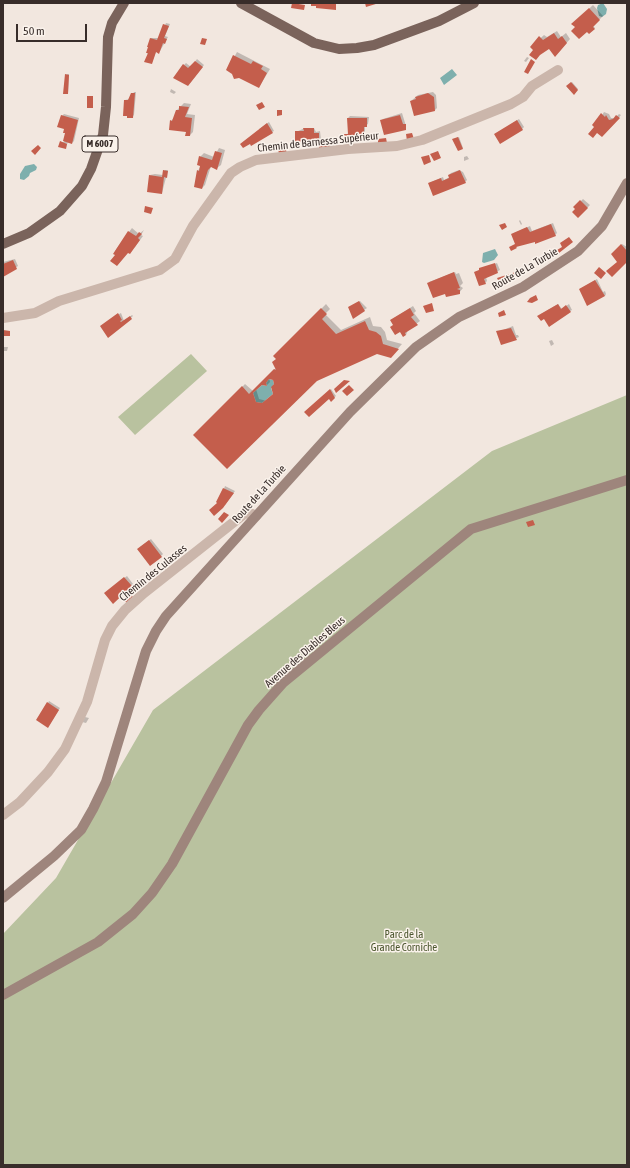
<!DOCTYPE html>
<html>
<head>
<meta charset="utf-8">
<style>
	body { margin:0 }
	#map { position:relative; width:630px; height:1168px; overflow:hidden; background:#f2e7df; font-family:"Asap Condensed",sans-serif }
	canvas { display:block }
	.frame { position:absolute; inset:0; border:4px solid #382d2a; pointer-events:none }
	.scale { position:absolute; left:16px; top:24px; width:71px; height:18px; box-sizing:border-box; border:2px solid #382d2a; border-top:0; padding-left:5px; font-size:12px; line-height:14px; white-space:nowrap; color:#382d2a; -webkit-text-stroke:3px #faf2eb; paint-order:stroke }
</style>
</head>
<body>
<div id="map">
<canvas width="630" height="1168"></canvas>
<div class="frame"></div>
<div class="scale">50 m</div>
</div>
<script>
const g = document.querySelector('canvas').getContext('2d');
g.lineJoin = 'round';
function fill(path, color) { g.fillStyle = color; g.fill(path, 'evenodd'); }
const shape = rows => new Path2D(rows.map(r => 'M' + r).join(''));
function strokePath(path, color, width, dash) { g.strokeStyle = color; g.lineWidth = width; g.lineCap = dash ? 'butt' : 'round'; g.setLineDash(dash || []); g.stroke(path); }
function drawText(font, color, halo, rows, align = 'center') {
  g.font = font + ' "Asap Condensed",sans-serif'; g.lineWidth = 3; g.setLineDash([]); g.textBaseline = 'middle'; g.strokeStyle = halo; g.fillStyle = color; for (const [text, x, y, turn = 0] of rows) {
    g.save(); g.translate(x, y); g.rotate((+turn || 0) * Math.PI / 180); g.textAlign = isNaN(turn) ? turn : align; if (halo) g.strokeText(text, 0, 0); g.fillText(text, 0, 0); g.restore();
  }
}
const green = shape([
	[191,354,207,371,135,435,118,417],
	[627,395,627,1165,3,1165,3,934,56,878,153,710,492,451]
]);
const water = shape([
	[603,3,607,9,606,14,602,17,599,16,597,8,598,5],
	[452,69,457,75,444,85,440,78],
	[34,164,37,167,36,170,30,173,29,176,24,180,20,179,20,174,25,166],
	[495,249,498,255,494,260,484,263,482,262,483,253],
	[269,379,273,380,274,384,271,388,273,394,262,403,256,402,253,393,262,385,267,386,266,383]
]);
const shadow = shape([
	[593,5,603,16,593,26,595,28,589,33,576,27,573,24],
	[166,23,170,24,165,36,168,37,160,51,156,52,152,62,147,53,151,38,159,38],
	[557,31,561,37,566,33,570,39,558,53,549,47,534,50,531,47,544,35,547,37],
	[237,52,270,69,259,87,227,70],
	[527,57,529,58,526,62,524,61],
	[197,59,204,65,190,83,184,65,186,63,191,67],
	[67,74,69,74,68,93,66,75],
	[572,82,578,89,574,94,567,87],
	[171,89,176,92,174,94,170,92],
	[134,92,136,92,134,115,132,117,125,100,130,99],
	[433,92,436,95,437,108,435,110,411,101,418,95],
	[184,103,191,104,187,114,195,115,193,132,190,135,187,131,171,121,174,118,177,110],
	[604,112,609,114,611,118,615,118,619,114,621,115,616,121,595,127],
	[402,113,406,126,381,121,383,119],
	[64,114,79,118,74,141,72,143,68,142,66,147,61,142,64,142,66,133,62,116],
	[350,116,369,117,368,124,365,126,365,132,363,134,354,134,352,138,345,135,349,133,348,118],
	[519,119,524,127,522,129,497,133],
	[269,122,274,131,250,143,259,131,259,129],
	[305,128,314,128,316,132,320,131,321,140,319,142,306,140,296,132],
	[459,137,463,148,458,150,454,139],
	[219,148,225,150,221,165,217,168,211,166,205,185,202,188,198,171,201,165,200,157,204,153,214,157],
	[467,156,469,159,464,161,464,157],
	[165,170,168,170,162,193,150,175,155,174,163,175],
	[459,170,463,172,467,180,465,182,429,183,443,177,444,180,450,177,449,175,451,173],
	[583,199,590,205,578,217,575,207],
	[520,220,522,224,521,225,519,221],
	[553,223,557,233,555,235,517,246,516,248,511,247,516,244,512,235,514,233,530,226,532,231],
	[132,228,139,234,144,230,141,235,143,236,135,247,116,255,114,253,117,248],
	[622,244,627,247,627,260,612,254],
	[15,259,18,266,3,276,3,262],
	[497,263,500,270,486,277,487,281,485,283,475,272],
	[455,272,456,274,459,273,463,283,460,286,463,288,458,294,429,282],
	[597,279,603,292,605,291,606,294,605,296,580,289],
	[360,301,367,308,354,317,350,307],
	[326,304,330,309,325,314,341,330,370,317,373,326,381,327,385,332,387,340,402,344,395,352,377,353,316,380,260,436,230,400,245,384,253,391,276,368,277,359,275,356],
	[269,378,274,379,275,385,274,394,267,401,259,399,256,389,262,384,267,385,270,382],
	[558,304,562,309,569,304,572,310,570,311,541,314],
	[413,306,416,311,414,313,420,321,408,330,406,335,391,320],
	[121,313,124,321,132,315,133,316,108,337,112,318],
	[513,326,516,335,518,335,519,337,502,344,498,332],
	[552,340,554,344,551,346,549,341],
	[3,347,8,347,7,351,3,351],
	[331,389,336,396,331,400,327,393],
	[225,486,235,491,225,505,219,503],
	[151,539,163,554,161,556,140,547],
	[127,576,133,584,113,602,105,593],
	[49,701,60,708,48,727,48,703],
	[85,717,89,718,86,723,82,722]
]);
const building = shape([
	[292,3,305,5,304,10,291,8],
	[311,3,336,3,336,10,316,8,316,6,311,6],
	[365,3,379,3,366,7],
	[589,8,600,20,593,27,595,29,589,34,587,32,579,39,571,31,575,27,571,24],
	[163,24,169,26,164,38,167,39,165,44,163,43,159,54,156,52,152,64,144,62,148,53,146,53,148,47,147,47,150,38,157,40],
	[554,33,558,39,562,36,567,43,555,57,549,49,540,55,536,60,529,55,533,50,530,47,539,36,543,40],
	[202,38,207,39,205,45,200,44],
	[233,55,251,64,253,61,263,66,261,69,267,73,259,88,239,78,234,79,232,74,226,70],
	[531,59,535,62,528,74,524,72],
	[195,61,203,67,188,86,173,78,183,64,188,68],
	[65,74,69,75,68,94,63,94],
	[571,82,578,90,574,95,566,86],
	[131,93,135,93,133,118,127,118,127,116,123,116,124,100,128,100],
	[428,93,434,97,435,111,414,116,410,101,416,99,415,97],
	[87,96,93,96,93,108,87,108],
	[262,102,265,107,259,110,256,105],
	[179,106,189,107,185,117,192,118,190,136,185,136,186,132,169,130,170,120,172,121,176,110,179,110],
	[277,110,282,110,282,115,277,116],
	[601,113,605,117,606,115,609,120,613,119,616,115,620,118,602,137,597,133,593,138,588,134,594,127,592,125],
	[61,115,78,120,72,144,63,141,65,133,63,133,64,129,57,127],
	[400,115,403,124,406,124,406,130,384,135,380,120],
	[347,118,367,118,367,127,364,127,364,136,352,135,352,139,344,139,344,134,348,134],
	[517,120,523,130,500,144,494,134],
	[267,123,273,133,251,146,250,144,243,148,240,144],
	[303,128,314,128,314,133,319,133,319,143,305,144,305,141,295,142,295,131,304,131],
	[412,133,414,139,407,141,406,134],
	[458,137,463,149,458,151,452,139],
	[386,138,387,143,378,144,378,139],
	[60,141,67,144,66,149,58,147],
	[326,143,329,144,330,148,319,149,319,144],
	[38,145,41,148,35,155,31,151],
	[285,147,287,153,279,154,278,148],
	[215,151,222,153,217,170,211,167,208,170,202,189,194,187,197,170,199,171,200,166,197,165,199,156,212,160],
	[438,151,441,158,434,161,430,154],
	[429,155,431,162,424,165,421,157],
	[163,170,168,171,167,178,164,177,162,194,147,192,149,175,162,177],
	[460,170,466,183,433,196,428,183,441,178,442,181,449,178,448,175],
	[580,200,588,208,578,218,572,212,575,209,573,207],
	[145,206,153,208,151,214,144,212],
	[505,223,507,227,502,230,499,225],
	[551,224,556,236,535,244,535,242,516,247,517,248,511,251,509,247,515,244,511,234,527,227,530,232],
	[128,231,136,236,139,232,142,234,138,238,140,240,130,254,128,253,117,266,110,261,115,255,113,254],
	[569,237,573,242,559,253,557,250,562,247,560,243],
	[621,244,627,251,627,262,612,277,606,271,617,262,611,254],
	[13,260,17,269,3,277,3,264],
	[495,263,498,273,484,279,486,284,479,286,474,272,479,270,479,268],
	[599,267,606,273,601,279,594,273],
	[519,271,522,276,513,276,498,280,497,278],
	[454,272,460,288,457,289,460,290,460,294,446,297,445,294,433,298,427,283],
	[595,280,605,296,587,306,579,289],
	[536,295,538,300,532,303,527,302,530,298],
	[359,301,365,311,353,319,348,307],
	[432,303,434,311,426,313,423,306],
	[558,304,561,309,566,305,571,312,549,327,544,319,541,321,537,316],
	[321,308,327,314,322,319,336,334,365,321,369,330,376,332,381,336,383,344,399,349,391,358,377,354,317,381,227,469,193,435,242,386,249,394,274,369,276,370,272,362,276,359,273,356],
	[269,379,273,380,274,384,271,387,273,394,262,403,256,402,253,393,262,385,267,386,266,383],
	[410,308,414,315,411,317,418,325,405,333,406,335,403,337,400,332,395,335,390,327,393,325,390,320],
	[504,310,506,315,499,317,498,313],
	[118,313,122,320,120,321,121,322,130,316,132,319,108,338,100,326],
	[511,328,517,340,501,345,496,331],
	[3,330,10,331,10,336,3,336],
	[344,380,350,381,336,393,334,389],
	[349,385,354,390,347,396,342,391],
	[330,389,335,398,331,402,329,399,309,417,304,412],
	[223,488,234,493,223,508,214,516,209,510,217,503,216,502],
	[224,512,229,515,222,523,218,519],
	[533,520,535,525,528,527,526,522],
	[149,540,162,557,150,566,137,549],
	[124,577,132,586,113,604,104,593],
	[129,593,133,597,127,603,123,600],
	[47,702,59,710,48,728,36,720]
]);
const minor = shape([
	[3,318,35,313,59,301,160,270,175,259,193,226,231,173,240,167,256,160,348,149,397,146,422,140,511,104,523,97,532,86,558,70],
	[3,815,20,802,48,772,65,749,87,702,105,640,112,626,125,610,144,593,244,514,250,513,256,516]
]);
const secondary = shape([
	[3,898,54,856,81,830,93,809,106,782,146,651,156,631,166,616,350,412,416,347,459,317,523,287,578,251,602,226,627,183],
	[3,995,98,942,133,914,152,893,172,864,248,725,259,710,283,683,450,546,471,529,627,480]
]);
const primary = shape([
	[241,3,314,43,339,49,357,48,374,45,439,21,474,3],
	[3,244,29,233,60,211,82,186,91,169,103,135,106,107,108,37,112,23,124,3]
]);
const shields = [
	[100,144,36]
];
const shieldNames = [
	["M 6007",100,144]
];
const streetNames = [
	["Chemin de Barnessa Supérieur",318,142,-6],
	["Route de La Turbie",525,269,-30],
	["Route de La Turbie",259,494,-48],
	["Chemin des Culasses",153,573,-39],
	["Avenue des Diables Bleus",305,652,-41]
];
const parkNames = [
	["Parc de la",404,935],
	["Grande Corniche",404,948]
];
fill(green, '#b9c29f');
fill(water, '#7eafad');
fill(shadow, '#0003');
fill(building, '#c45e4c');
strokePath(minor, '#cbb6ab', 10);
strokePath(secondary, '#9e857c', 10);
strokePath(primary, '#7a635b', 10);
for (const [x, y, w] of shields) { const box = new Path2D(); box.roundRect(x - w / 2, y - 8, w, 16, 3); g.fillStyle = '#faf2eb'; g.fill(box); strokePath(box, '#382d2a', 1); }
drawText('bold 10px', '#382d2a', null, shieldNames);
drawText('11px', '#382d2a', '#faf2eb', streetNames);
drawText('11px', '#4b562e', '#faf2eb', parkNames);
</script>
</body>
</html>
